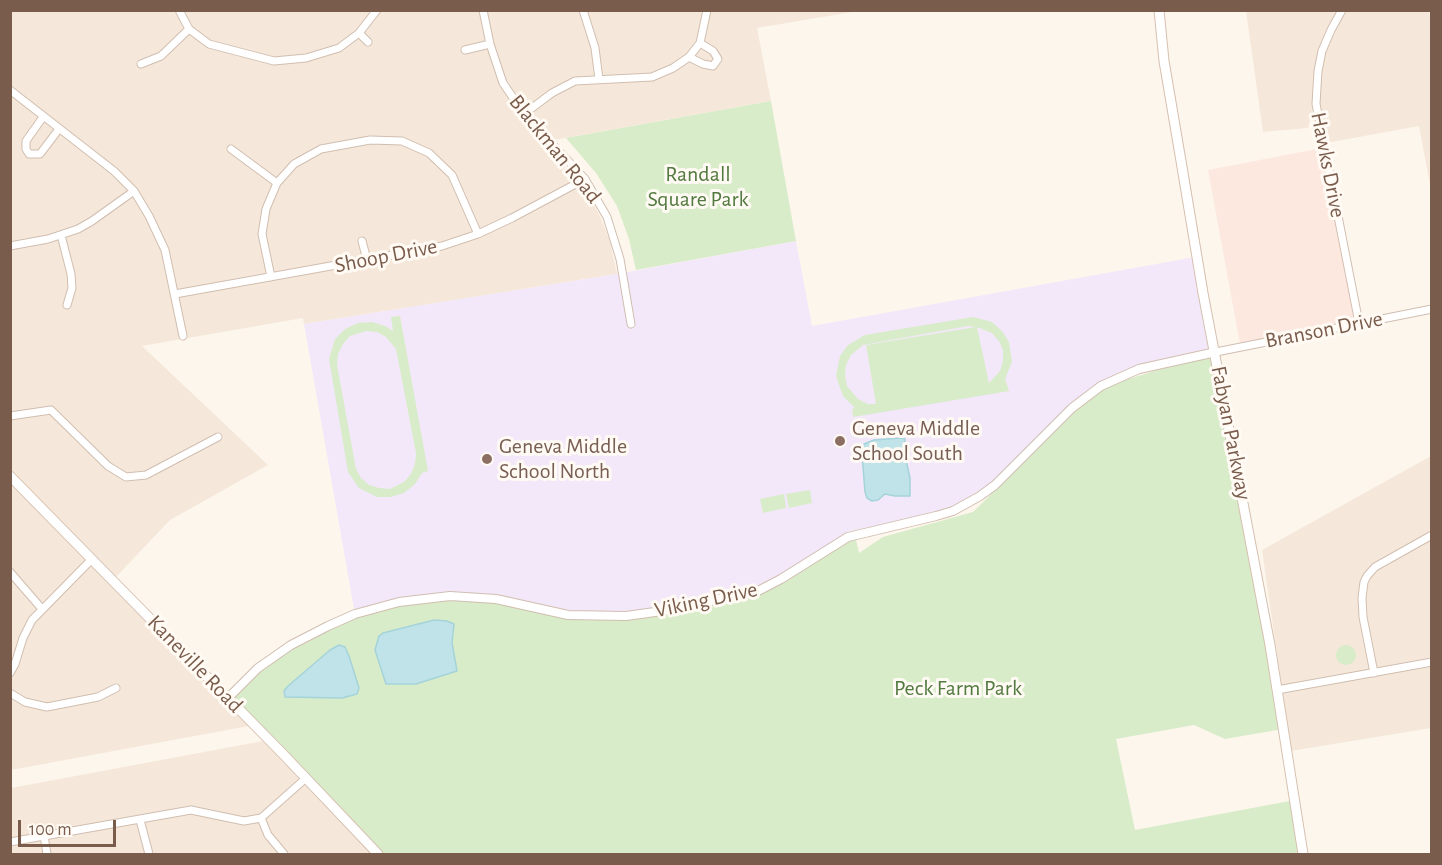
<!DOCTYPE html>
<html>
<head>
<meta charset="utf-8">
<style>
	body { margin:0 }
	#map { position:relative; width:1442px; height:865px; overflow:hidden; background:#fdf6ec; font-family:"Alegreya Sans",sans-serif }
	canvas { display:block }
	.frame { position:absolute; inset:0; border:12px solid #7a5c4d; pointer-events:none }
	.scale { position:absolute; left:18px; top:820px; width:98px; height:27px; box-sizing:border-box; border:3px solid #7a5c4d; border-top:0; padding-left:8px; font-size:18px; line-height:21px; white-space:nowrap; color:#7a5c4d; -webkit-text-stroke:4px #fffaf3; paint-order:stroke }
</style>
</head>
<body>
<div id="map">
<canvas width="1442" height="865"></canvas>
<div class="frame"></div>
<div class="scale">100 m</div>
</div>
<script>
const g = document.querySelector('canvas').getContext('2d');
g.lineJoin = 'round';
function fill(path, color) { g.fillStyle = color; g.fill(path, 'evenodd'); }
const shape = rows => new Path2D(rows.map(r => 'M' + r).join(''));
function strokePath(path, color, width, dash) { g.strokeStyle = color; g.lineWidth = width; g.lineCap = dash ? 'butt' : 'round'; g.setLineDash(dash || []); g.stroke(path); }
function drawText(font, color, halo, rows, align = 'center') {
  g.font = font + ' "Alegreya Sans",sans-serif'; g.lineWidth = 6; g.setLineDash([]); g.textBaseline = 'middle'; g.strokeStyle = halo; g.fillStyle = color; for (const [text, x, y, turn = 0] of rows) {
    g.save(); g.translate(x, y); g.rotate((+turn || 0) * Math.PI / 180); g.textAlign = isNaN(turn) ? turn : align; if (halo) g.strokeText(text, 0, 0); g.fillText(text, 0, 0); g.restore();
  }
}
const residential = shape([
	[11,11,858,11,757,28,771,101,543,142,584,188,598,212,610,241,617,274,304,324,303,318,142,346,268,465,170,520,115,578,11,472,11,92,33,113,112,172,131,191,148,218,163,251,183,323,173,272,163,238,147,208,132,186,106,162,11,85],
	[1246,11,1339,11,1334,32,1346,11,1429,11,1432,25,1431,190,1419,126,1326,143,1321,118,1318,88,1308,128,1263,132],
	[1431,456,1431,728,1291,751,1262,550],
	[11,481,249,726,11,770],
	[263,741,372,854,11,854,11,788]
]);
const commercial = shape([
	[1322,148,1355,321,1240,344,1208,170]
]);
const education = shape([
	[796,241,812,326,1195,257,1211,349,1112,377,996,481,968,501,935,514,850,531,763,586,671,607,626,613,588,613,532,604,387,602,354,609,304,324,617,274]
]);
const green = shape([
	[771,101,796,241,636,270,629,239,617,206,596,173,566,138],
	[400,316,428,471,422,473,415,484,404,493,391,497,377,497,359,488,348,472,329,359,335,339,345,329,358,323,372,322,385,326,393,331,391,317],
	[366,331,377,332,386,337,396,349,416,453,415,464,411,474,404,482,390,489,379,488,369,485,361,478,356,469,337,365,338,354,343,344,350,336],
	[973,317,992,322,1002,331,1009,342,1012,362,1005,379,1009,391,853,417,852,409,855,408,843,396,836,376,840,356,848,345,865,335],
	[968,326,976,327,866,345,876,404,868,404,858,399,847,386,845,376,846,365,851,355,863,345],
	[977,327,992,333,999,341,1003,350,1003,361,1000,371,989,383],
	[1216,352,1283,729,1225,739,1194,725,1116,739,1135,830,1295,800,1303,854,381,854,228,698,258,668,328,626,426,598,496,599,568,615,626,616,758,591,855,535,859,553,883,537,973,512,1099,388],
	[810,490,812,503,789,508,786,494],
	[784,494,786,508,763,513,760,499],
	'1336 655a10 10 0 1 1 20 0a10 10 0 1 1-20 0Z'
]);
const water = shape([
	[900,438,905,439,904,451,910,478,910,496,895,496,885,494,878,500,872,501,867,498,865,492,862,454,864,444,874,440,900,438],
	[434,620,447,621,454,624,452,643,457,671,416,684,386,684,375,650,379,636,383,633,434,620],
	[339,645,345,647,349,656,359,688,357,694,342,698,285,697,284,691,288,686,330,650,339,645]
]);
const minor = shape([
	[179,10,189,29,209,44,274,61,306,58,339,48,359,33,377,10],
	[483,10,490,44,503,83,524,114,585,179,607,217,620,259,631,324],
	[583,10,595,48,599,79],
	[1342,10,1331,30,1322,51,1318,71,1316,104,1359,323],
	[359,33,368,42],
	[465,50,490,44],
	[689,57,703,64,713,66,718,59,713,51,700,43],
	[141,64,161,56,189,29],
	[10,90,114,171,134,191,149,216,165,250,183,336],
	[524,114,552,93,575,81,652,77,673,68,689,57,700,43,707,10],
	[43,117,26,141,26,149,29,154,40,154,59,129],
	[231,149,277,183],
	[61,235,71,274,72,288,67,305],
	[362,241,367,260],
	[10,246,48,239,78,229,92,221,134,191],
	[271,277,262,234,266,209,277,183,294,164,321,149,370,140,402,141,429,153,452,175,478,234],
	[175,294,442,246,478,234,512,218,585,179],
	[1216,352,1432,309],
	[10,416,51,410,108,466,126,477,146,475,218,437],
	[10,572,42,609],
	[10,673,15,664,23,638,32,620,91,560],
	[1374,673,1363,617,1362,598,1364,582,1367,576,1375,567,1432,535],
	[1277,690,1432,662],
	[10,693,25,702,47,707,98,697,116,688],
	[261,818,268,835,284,854],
	[140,820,149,854],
	[44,836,47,854],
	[10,842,191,810,244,821,261,818,305,779]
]);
const tertiary = shape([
	[228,698,258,668,291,645,328,626,355,614,399,602,450,596,496,599,568,615,626,616,662,611,758,591,781,579,848,537,936,516,953,511,980,496,995,485,1072,408,1101,386,1139,369,1216,352]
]);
const secondary = shape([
	[1159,10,1164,61,1181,161,1203,293,1270,645,1303,854],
	[10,476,283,754,378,854]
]);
const markers = [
	[840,441,6,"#8d6e63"],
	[487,459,6,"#8d6e63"]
];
const streetNames = [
	["Blackman Road",555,149,51],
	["Hawks Drive",1328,165,79],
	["Shoop Drive",386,256,-11],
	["Branson Drive",1324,330,-11],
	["Fabyan Parkway",1231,433,79],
	["Viking Drive",706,600,-12],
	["Kaneville Road",195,664,46]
];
const parkNames = [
	["Randall",698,174],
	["Square Park",698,199],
	["Peck Farm Park",958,688]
];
const educationNames = [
	["Geneva Middle",852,428],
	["School South",852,453],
	["Geneva Middle",499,446],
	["School North",499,471]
];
fill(residential, '#f5e8da');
fill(commercial, '#fde8e0');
fill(education, '#f3e8fa');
fill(green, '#d8ecc9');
fill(water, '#bfe3e8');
strokePath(water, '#a5d3da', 1.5);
strokePath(minor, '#d1beb0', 9);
strokePath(tertiary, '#d1beb0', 10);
strokePath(secondary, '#d6c0b0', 11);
strokePath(minor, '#fff', 7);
strokePath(tertiary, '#fff', 8);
strokePath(secondary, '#fff', 9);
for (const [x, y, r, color] of markers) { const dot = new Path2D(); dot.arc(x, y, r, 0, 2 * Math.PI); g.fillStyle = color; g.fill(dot); strokePath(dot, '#fffaf3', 2); }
drawText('22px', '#7a5c4d', '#fffaf3', streetNames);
drawText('22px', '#537a41', '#fffaf3', parkNames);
drawText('22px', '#785e54', '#fffaf3', educationNames, 'left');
</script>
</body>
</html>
